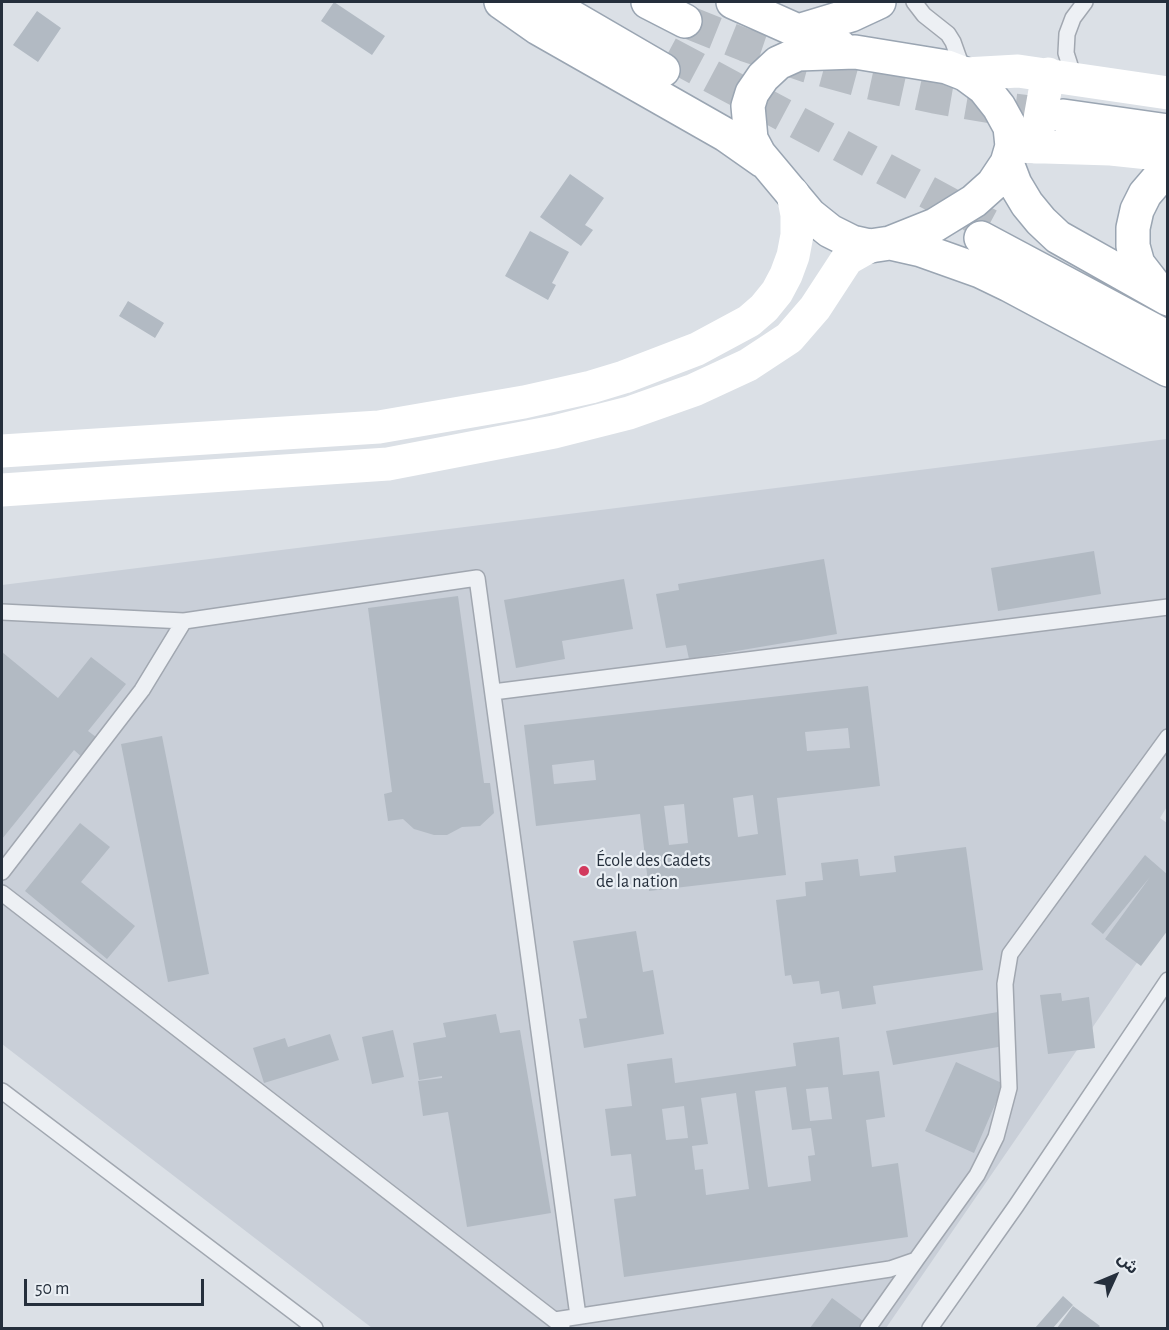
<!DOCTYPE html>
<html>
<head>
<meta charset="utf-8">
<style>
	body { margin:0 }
	#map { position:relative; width:1169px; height:1330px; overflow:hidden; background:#dbe0e6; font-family:"Alegreya Sans","Noto Sans Arabic",sans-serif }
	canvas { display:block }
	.frame { position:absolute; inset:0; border:3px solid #252f3c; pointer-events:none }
	.north { position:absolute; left:1085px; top:1246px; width:60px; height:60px; -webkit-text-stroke:4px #eaeff4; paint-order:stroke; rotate:46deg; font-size:16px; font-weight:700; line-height:24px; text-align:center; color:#252f3c }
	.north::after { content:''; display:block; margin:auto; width:21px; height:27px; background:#252f3c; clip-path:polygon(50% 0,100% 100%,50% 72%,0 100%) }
	.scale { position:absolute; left:24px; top:1279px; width:180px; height:27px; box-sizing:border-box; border:3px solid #252f3c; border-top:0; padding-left:8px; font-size:18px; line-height:21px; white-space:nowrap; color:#252f3c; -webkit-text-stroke:4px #eaeff4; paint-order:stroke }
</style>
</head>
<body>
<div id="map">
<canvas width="1169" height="1330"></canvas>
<div class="frame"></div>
<div class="north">ش</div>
<div class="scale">50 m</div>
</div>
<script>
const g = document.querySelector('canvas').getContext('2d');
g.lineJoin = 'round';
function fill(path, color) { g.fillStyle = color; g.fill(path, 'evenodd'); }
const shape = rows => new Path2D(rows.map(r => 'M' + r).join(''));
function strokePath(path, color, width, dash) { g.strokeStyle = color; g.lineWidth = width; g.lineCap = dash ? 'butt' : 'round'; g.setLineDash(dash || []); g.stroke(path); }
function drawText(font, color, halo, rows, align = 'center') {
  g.font = font + ' "Alegreya Sans",sans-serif'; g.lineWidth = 4.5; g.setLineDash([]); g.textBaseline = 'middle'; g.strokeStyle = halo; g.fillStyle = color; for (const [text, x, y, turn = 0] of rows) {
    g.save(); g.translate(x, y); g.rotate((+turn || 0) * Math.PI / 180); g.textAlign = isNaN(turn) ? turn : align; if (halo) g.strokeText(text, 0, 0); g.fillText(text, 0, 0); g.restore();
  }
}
const built = shape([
	[1167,439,1168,805,1160,818,1167,823,1167,919,886,1328,372,1328,2,1044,2,585]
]);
const building = shape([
	[334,2,385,36,372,55,321,21],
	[37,11,61,28,38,62,13,45],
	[570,174,604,198,585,225,593,230,581,246,540,217],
	[530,231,569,252,552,283,556,285,548,300,505,276],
	[128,301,164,323,155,338,119,316],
	[1094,551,1101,594,998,611,991,568],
	[824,559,837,634,689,659,686,645,666,648,656,594,679,590,678,584],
	[624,579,633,629,562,641,565,659,516,668,504,600],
	[458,596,484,783,490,783,494,813,480,826,462,827,447,835,434,835,414,829,403,819,388,821,384,794,392,792,368,608],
	[2,652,58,698,91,657,126,684,88,731,100,740,84,759,74,750,2,839],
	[868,686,880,786,777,798,786,875,649,891,640,814,536,826,524,725],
	[848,728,850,748,807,751,805,732],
	[594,760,596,780,554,784,552,765],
	[753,795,758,834,738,837,733,798],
	[684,804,688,843,669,845,664,806],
	[162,736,209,974,168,982,121,744],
	[80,823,110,847,81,882,135,926,107,959,25,891],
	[966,847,983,970,873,986,876,1004,842,1009,839,991,821,994,819,981,793,984,791,975,785,976,776,900,806,896,805,882,823,880,821,863,858,859,860,876,896,872,894,856],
	[1145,855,1168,875,1168,930,1141,966,1105,939,1150,877,1103,934,1091,924],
	[636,931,643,972,653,970,664,1034,584,1048,579,1019,587,1018,573,941],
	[1061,993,1062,1001,1089,997,1095,1048,1048,1054,1040,995],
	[998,1012,1004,1046,893,1065,886,1031],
	[496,1014,500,1033,520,1030,551,1213,467,1227,448,1112,423,1116,418,1081,442,1078,442,1076,419,1080,413,1043,446,1037,443,1023],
	[393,1030,404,1077,372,1084,362,1037],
	[330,1034,339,1060,264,1083,253,1048,285,1038,288,1047],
	[839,1037,843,1075,879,1071,885,1117,866,1120,872,1167,898,1163,908,1237,624,1277,614,1199,636,1196,631,1154,611,1156,605,1109,632,1106,627,1064,672,1058,675,1083,796,1066,793,1043],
	[786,1087,792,1130,811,1128,815,1155,808,1156,811,1181,768,1187,755,1091],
	[828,1087,832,1119,810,1121,806,1089],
	[736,1093,749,1189,706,1195,703,1169,695,1170,692,1146,708,1144,701,1098],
	[684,1106,688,1138,666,1140,662,1109],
	[956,1062,1004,1084,974,1153,925,1131],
	[1063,1296,1073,1305,1053,1328,1035,1328],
	[832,1298,867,1324,863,1328,810,1328],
	[1073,1306,1100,1326,1098,1328,1057,1328]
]);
const primaryTunnel = shape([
	[685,21,745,45,807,66,870,83,934,97,998,108,1063,116],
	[668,53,989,225]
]);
const lane = shape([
	[914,2,924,15,948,34,953,42,963,70],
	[1074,78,1066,53,1067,34,1073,18,1085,2],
	[2,612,184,621,477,578,578,1316],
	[493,692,1168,607],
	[2,872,142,690,184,621],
	[2,893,562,1326],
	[2,1091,315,1328],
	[555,1320,890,1269,916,1260,977,1175,996,1137,1009,1088,1005,984,1010,954,1168,737],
	[868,1328,916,1260],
	[930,1328,1016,1206,1168,980]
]);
const secondary = shape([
	[965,74,1018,71,1168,93],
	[1012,146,1111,149,1168,155],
	[1035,147,1048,74],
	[2,451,379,427,524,402,591,387,624,377,697,349,749,321,764,308,777,292,786,275,793,256,797,235,797,215,793,194],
	[2,490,388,464,554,432,629,413,694,390,748,365,789,338,815,308,847,259,870,246]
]);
const primary = shape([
	[501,2,538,28,726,135,763,161],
	[546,2,663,70],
	[648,2,685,21],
	[733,2,798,31,839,46],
	[798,31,851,15,879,2],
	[855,52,947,67,965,74,984,88,999,107,1010,127,1012,146,1007,163,993,184,974,201,935,225,890,243,870,246,852,242,830,231,810,215,759,154,751,139,748,106,752,93,763,77,778,63,798,54,855,52],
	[1063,116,1168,131],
	[1007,163,1015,184,1027,204,1041,221,1058,237,1168,299],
	[981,238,1168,338],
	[890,243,921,250,980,271,1009,285,1168,370],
	[1159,291,1138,264,1133,246,1133,228,1137,210,1145,194,1157,180,1168,172]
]);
const markers = [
	[584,871,6,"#d2395d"]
];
const poiNames = [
	["École des Cadets",596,861],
	["de la nation",596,882]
];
fill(built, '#c9cfd8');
fill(building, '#b2bac3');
strokePath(primaryTunnel, '#b7bdc4', 33, [33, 16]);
strokePath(lane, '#a1a7b0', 18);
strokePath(primary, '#9aa5b2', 36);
strokePath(lane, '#edf0f4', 15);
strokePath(secondary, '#fff', 33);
strokePath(primary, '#fff', 33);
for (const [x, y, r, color] of markers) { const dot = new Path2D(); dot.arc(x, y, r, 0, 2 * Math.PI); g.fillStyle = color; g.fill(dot); strokePath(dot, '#eaeff4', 2); }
drawText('18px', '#252f3c', '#eaeff4', poiNames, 'left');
</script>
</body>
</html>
